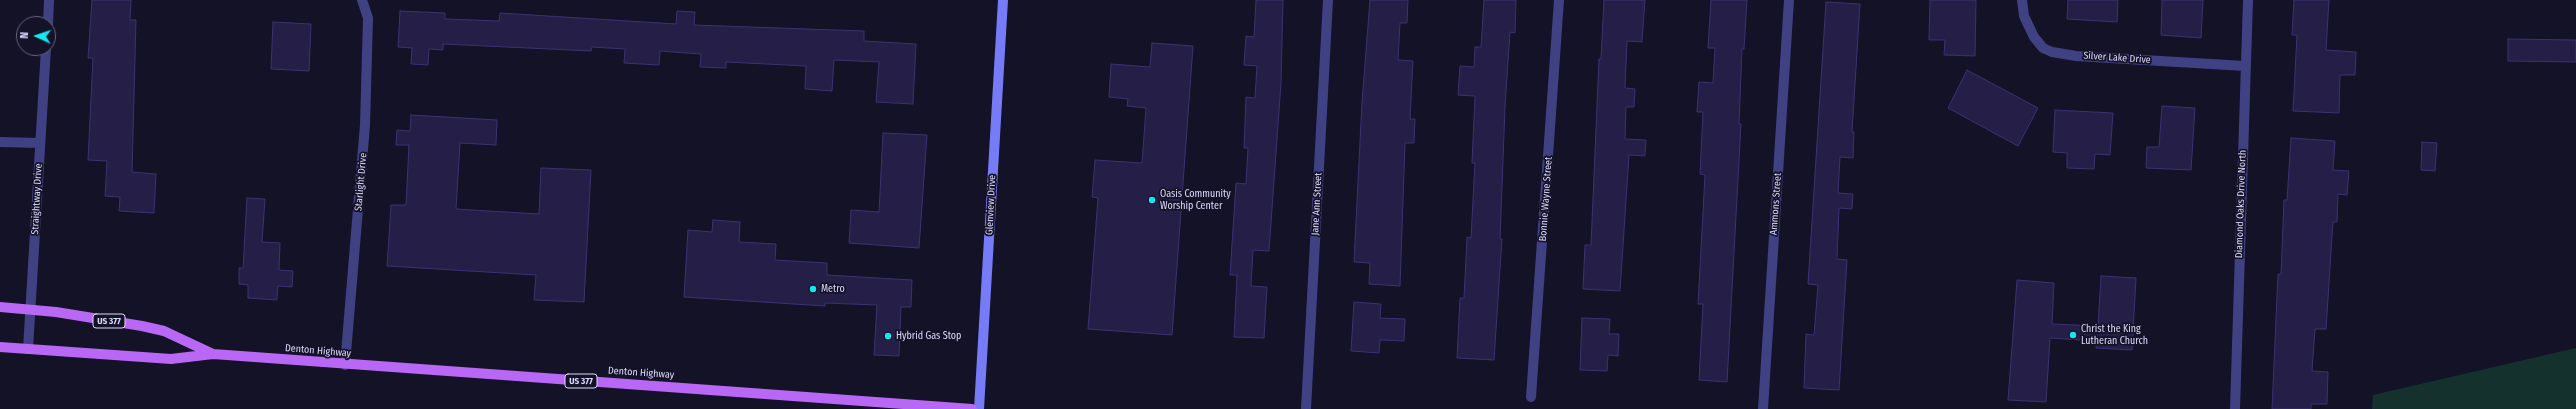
<!DOCTYPE html>
<html>
<head>
<meta charset="utf-8">
<style>
	body { margin:0 }
	#map { position:relative; width:2576px; height:409px; overflow:hidden; background:#141227; font-family:"Fira Sans Condensed",sans-serif }
	canvas { display:block }
	.north { position:absolute; left:16px; top:16px; width:40px; height:40px; box-sizing:border-box; background:#141227; border:1px solid #64627d; border-radius:50%; rotate:273deg; font-size:11px; font-weight:700; line-height:16px; text-align:center; color:#dcdafd }
	.north::after { content:''; display:block; margin:auto; width:14px; height:18px; background:#13e7f0; clip-path:polygon(50% 0,100% 100%,50% 72%,0 100%) }
</style>
</head>
<body>
<div id="map">
<canvas width="2576" height="409"></canvas>
<div class="north">N</div>
</div>
<script>
const g = document.querySelector('canvas').getContext('2d');
g.lineJoin = 'round';
function fill(path, color) { g.fillStyle = color; g.fill(path, 'evenodd'); }
const shape = rows => new Path2D(rows.map(r => 'M' + r).join(''));
function strokePath(path, color, width, dash) { g.strokeStyle = color; g.lineWidth = width; g.lineCap = dash ? 'butt' : 'round'; g.setLineDash(dash || []); g.stroke(path); }
function drawText(font, color, halo, rows, align = 'center') {
  g.font = font + ' "Fira Sans Condensed",sans-serif'; g.lineWidth = 3.5; g.setLineDash([]); g.textBaseline = 'middle'; g.strokeStyle = halo; g.fillStyle = color; for (const [text, x, y, turn = 0] of rows) {
    g.save(); g.translate(x, y); g.rotate((+turn || 0) * Math.PI / 180); g.textAlign = isNaN(turn) ? turn : align; if (halo) g.strokeText(text, 0, 0); g.fillText(text, 0, 0); g.restore();
  }
}
const green = shape([
	[2576,348,2576,409,2372,409,2373,395]
]);
const building = shape([
	[92,0,131,0,130,20,136,20,132,172,156,174,154,213,119,211,120,197,105,196,107,161,88,160,93,58,88,58,92,0],
	[1256,0,1283,0,1281,83,1269,251,1253,250,1251,286,1267,287,1264,338,1234,337,1237,275,1230,275,1236,183,1246,184,1248,148,1244,148,1246,97,1255,98,1257,66,1244,65,1246,36,1254,37,1256,0],
	[1370,0,1408,0,1407,23,1400,23,1398,60,1413,61,1410,119,1415,119,1414,143,1405,143,1400,286,1369,284,1370,263,1354,262,1362,102,1370,0],
	[1484,0,1516,0,1515,33,1510,32,1505,107,1500,239,1502,239,1494,360,1457,358,1460,298,1464,298,1467,237,1471,238,1475,163,1472,163,1475,96,1458,95,1460,66,1474,67,1475,47,1481,47,1484,0],
	[1604,0,1645,0,1642,42,1627,41,1625,88,1635,89,1634,107,1626,107,1625,139,1646,140,1645,156,1629,155,1620,291,1583,289,1585,245,1591,245,1599,59,1601,59,1604,0],
	[1711,0,1747,0,1744,49,1742,49,1739,124,1741,124,1727,382,1699,380,1703,304,1698,304,1705,175,1700,174,1703,112,1697,112,1699,82,1713,83,1715,48,1708,48,1711,0],
	[1930,0,1976,0,1975,56,1944,55,1945,40,1929,40,1930,0],
	[2068,0,2118,0,2117,22,2067,19,2068,0],
	[2162,0,2203,0,2201,38,2161,35,2162,0],
	[2294,0,2329,0,2326,50,2356,52,2355,75,2340,75,2339,113,2293,111,2297,35,2292,35,2294,0],
	[1826,2,1860,4,1852,132,1854,132,1853,158,1840,157,1838,193,1853,194,1852,209,1839,208,1837,259,1847,260,1839,390,1804,388,1806,334,1814,335,1818,285,1808,284,1826,2],
	[400,11,445,13,445,19,499,21,500,13,676,24,677,11,695,12,694,25,864,31,864,41,916,44,913,104,876,102,879,62,834,60,832,91,805,89,806,66,726,62,726,68,700,67,701,54,660,51,659,65,624,63,625,49,592,47,591,51,443,44,443,50,429,49,428,65,411,64,412,48,398,47,400,11],
	[273,22,311,24,309,71,271,69,273,22],
	[2508,39,2576,40,2576,62,2508,61,2508,39],
	[1152,43,1193,46,1172,335,1088,329,1098,198,1092,197,1095,160,1142,163,1146,108,1127,106,1128,99,1109,97,1111,64,1150,67,1152,43],
	[1967,70,2038,108,2018,146,1948,108,1967,70],
	[2162,106,2195,108,2191,170,2146,168,2147,147,2159,147,2162,106],
	[2055,110,2113,113,2110,155,2095,154,2094,169,2067,168,2067,153,2053,152,2055,110],
	[411,115,497,120,496,145,460,143,456,209,539,214,541,168,591,170,584,302,534,300,536,275,387,266,391,205,406,205,409,145,396,145,397,130,410,131,411,115],
	[883,133,927,135,919,248,849,243,851,210,879,212,883,133],
	[2291,138,2335,141,2333,170,2349,171,2347,195,2338,194,2337,222,2333,222,2326,329,2315,329,2312,371,2328,372,2327,404,2311,404,2311,409,2272,409,2278,274,2281,274,2284,200,2287,200,2291,138],
	[2422,142,2437,143,2435,171,2421,170,2422,142],
	[247,198,265,199,262,242,280,243,279,270,293,271,292,287,278,286,277,300,248,298,248,285,239,284,239,268,243,268,247,198],
	[713,220,740,222,739,242,776,244,775,260,827,263,827,275,912,280,911,307,901,307,899,356,874,355,877,305,825,303,825,306,684,297,688,230,712,232,713,220],
	[2101,276,2136,278,2132,350,2096,348,2097,341,2050,338,2046,402,2008,400,2017,280,2054,283,2052,324,2098,326,2101,276],
	[1354,302,1381,304,1380,318,1405,319,1404,341,1380,340,1379,353,1351,351,1354,302],
	[1582,318,1610,319,1609,334,1619,334,1618,356,1608,355,1607,371,1580,370,1582,318]
]);
const minor = shape([
	[2022,0,2024,16,2034,37,2043,48,2052,52,2076,56,2245,66],
	[48,24,49,0],
	[0,142,40,143],
	[28,349,46,48],
	[345,365,365,125,368,18,362,0],
	[1531,397,1559,0],
	[1306,409,1328,0],
	[1763,409,1789,0],
	[2235,409,2248,0]
]);
const secondary = shape([
	[979,409,1003,0]
]);
const primary = shape([
	[0,307,56,312,142,326,164,331,213,354],
	[0,347,171,359,213,354,972,409]
]);
const markers = [
	[1152,200,4,"#13e7f0"],
	[813,289,4,"#13e7f0"],
	[2073,335,4,"#13e7f0"],
	[888,336,4,"#13e7f0"]
];
const shields = [
	[109,321,32],
	[581,381,32]
];
const shieldNames = [
	["US 377",109,321],
	["US 377",581,381]
];
const streetNames = [
	["Silver Lake Drive",2117,58,4],
	["Starlight Drive",361,182,-85],
	["Straightway Drive",37,199,-87],
	["Bonnie Wayne Street",1546,199,-86],
	["Jane Ann Street",1317,204,-87],
	["Ammons Street",1776,204,-86],
	["Diamond Oaks Drive North",2241,204,-88],
	["Glenview Drive",991,205,-87],
	["Denton Highway",318,351,5],
	["Denton Highway",641,373,4]
];
const poiNames = [
	["Oasis Community",1160,194],
	["Worship Center",1160,206],
	["Metro",821,289],
	["Christ the King",2081,329],
	["Lutheran Church",2081,341],
	["Hybrid Gas Stop",896,336]
];
fill(green, '#15312e');
fill(building, '#251f47');
strokePath(building, '#3b3271', 1);
strokePath(minor, '#404183', 10);
strokePath(secondary, '#777bf6', 10);
strokePath(primary, '#b968f5', 10);
for (const [x, y, r, color] of markers) { const dot = new Path2D(); dot.arc(x, y, r, 0, 2 * Math.PI); g.fillStyle = color; g.fill(dot); strokePath(dot, '#141227', 1.5); }
for (const [x, y, w] of shields) { const box = new Path2D(); box.roundRect(x - w / 2, y - 7, w, 14, 3); g.fillStyle = '#141227'; g.fill(box); strokePath(box, '#dcdafd', 1); }
drawText('bold 9px', '#dcdafd', null, shieldNames);
drawText('10px', '#dcdafd', '#141227', streetNames);
drawText('10px', '#dcdafd', '#141227', poiNames, 'left');
</script>
</body>
</html>
